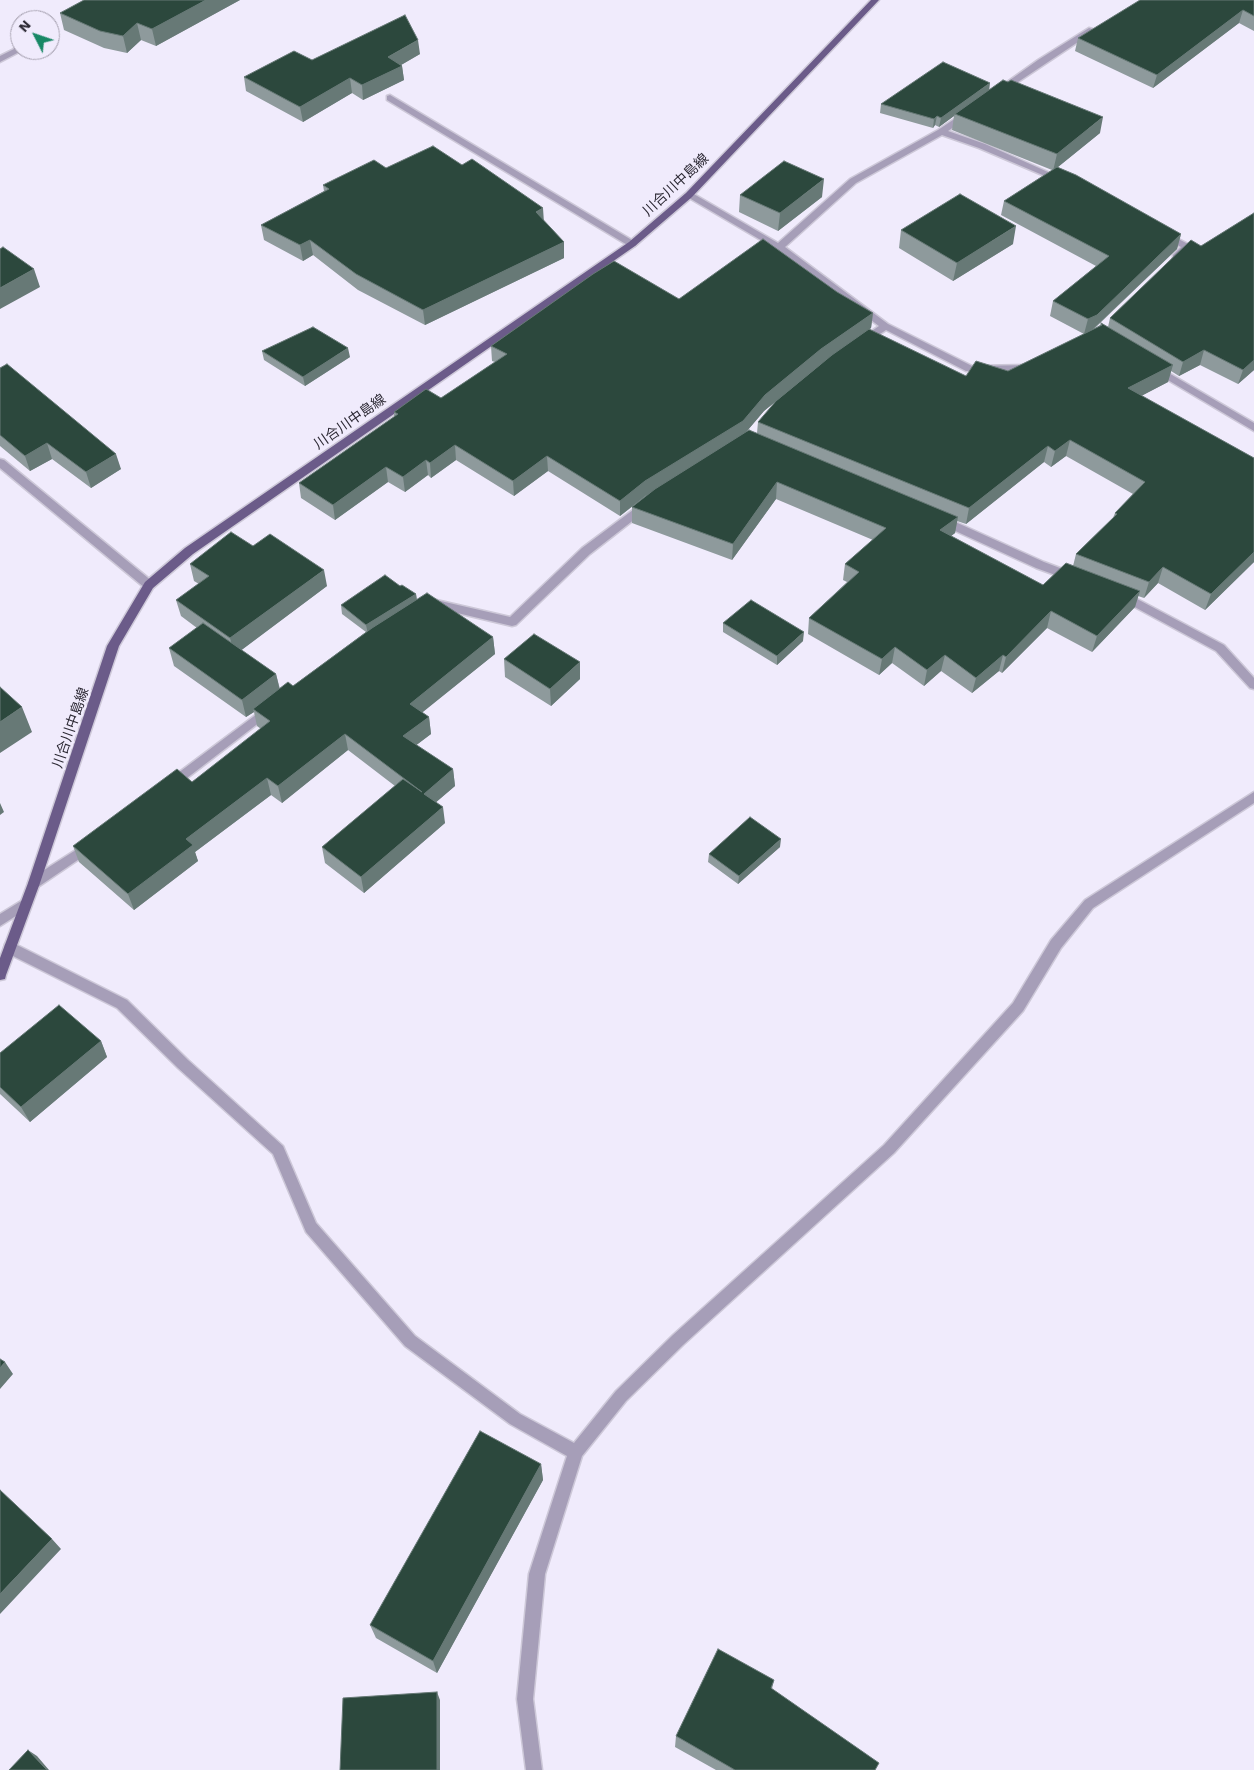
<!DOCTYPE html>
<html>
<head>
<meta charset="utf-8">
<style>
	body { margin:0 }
	#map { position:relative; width:1254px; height:1770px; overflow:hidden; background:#f0ebfc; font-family:"Work Sans",sans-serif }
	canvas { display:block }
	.north { position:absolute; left:10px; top:10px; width:50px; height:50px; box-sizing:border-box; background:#f0ebfc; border:1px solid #a29dac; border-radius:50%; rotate:311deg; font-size:14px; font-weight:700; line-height:20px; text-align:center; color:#2c2934 }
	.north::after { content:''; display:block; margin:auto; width:18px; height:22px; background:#188866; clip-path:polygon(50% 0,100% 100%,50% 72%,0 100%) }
</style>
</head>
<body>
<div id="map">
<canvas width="1254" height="1770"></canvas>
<div class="north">N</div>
</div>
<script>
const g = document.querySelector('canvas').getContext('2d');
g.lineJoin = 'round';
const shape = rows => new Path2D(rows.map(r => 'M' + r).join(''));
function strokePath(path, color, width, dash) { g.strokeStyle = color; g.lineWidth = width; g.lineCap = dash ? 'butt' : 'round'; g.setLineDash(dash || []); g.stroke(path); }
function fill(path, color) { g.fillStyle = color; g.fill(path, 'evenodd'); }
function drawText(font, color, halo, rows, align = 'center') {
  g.font = font + ' "Work Sans","Noto Sans JP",sans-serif'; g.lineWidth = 5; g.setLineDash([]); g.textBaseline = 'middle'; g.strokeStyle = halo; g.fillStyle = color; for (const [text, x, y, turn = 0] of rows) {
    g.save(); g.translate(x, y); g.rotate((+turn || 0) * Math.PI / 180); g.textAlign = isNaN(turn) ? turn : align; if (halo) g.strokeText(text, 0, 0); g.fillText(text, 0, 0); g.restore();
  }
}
const minor = shape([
	[1089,28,1096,30,1003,92,996,90,1038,60,1089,28],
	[20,46,20,50,23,50,0,62,0,56,20,46],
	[390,95,635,242,637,244,635,246,629,246,387,100,387,96,390,95],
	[965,112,968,113,968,117,948,131,985,144,1066,180,1062,183,1059,182,979,148,942,135,856,183,785,247,888,324,972,366,1030,365,1035,368,1034,370,966,371,886,330,865,344,859,344,859,340,879,326,776,249,684,195,689,192,692,193,778,243,850,179,938,130,965,112],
	[1165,232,1190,245,1192,247,1179,259,1173,259,1173,255,1181,247,1162,237,1160,235,1165,232],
	[1155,365,1254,423,1254,431,1151,370,1150,368,1155,365],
	[0,459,4,460,153,582,154,585,153,588,145,588,0,468,0,459],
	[645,501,650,505,649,508,590,554,516,625,512,626,432,607,426,603,432,599,510,617,582,548,645,501],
	[942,516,1044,562,1076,574,1077,577,1072,581,1036,568,938,523,937,520,938,517,942,516],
	[1122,591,1224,645,1254,678,1254,689,1250,688,1216,651,1118,598,1116,595,1118,592,1122,591],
	[269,705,273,706,275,709,273,712,174,788,166,788,164,785,166,782,269,705],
	[1254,792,1254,803,1093,908,1061,948,1023,1011,894,1153,683,1345,626,1401,582,1456,545,1574,533,1699,542,1770,526,1770,517,1699,529,1574,567,1456,510,1424,405,1346,306,1232,273,1154,178,1068,117,1008,5,952,4,948,5,944,10,943,15,944,127,1000,188,1060,283,1146,316,1223,415,1336,520,1414,574,1443,616,1391,673,1335,884,1145,1013,1003,1051,940,1085,900,1254,792],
	[90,841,94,843,96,846,94,849,38,887,30,887,28,883,30,879,90,841],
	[26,898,30,899,32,903,30,907,0,926,0,914,26,898]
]);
const major = shape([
	[871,0,879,0,692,197,635,246,193,554,153,588,119,646,40,883,6,975,5,979,0,980,0,958,28,883,107,646,145,582,185,548,629,242,686,193,871,0]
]);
const wall = shape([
	[240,0,156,46,141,40,127,53,104,48,64,30,60,13],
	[1254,0,1254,31,1239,23,1153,88,1075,51,1078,38],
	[420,54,401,65,402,66,404,80,363,100,352,93,303,122,246,91,244,77,312,60],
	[989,90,1100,133,1058,167,1181,234,1177,249,1094,329,1100,325,1101,323,1108,327,1110,318,1201,246,1254,213,1254,370,1238,384,1200,365,1179,376,1171,371,1168,382,1141,396,1254,458,1254,562,1205,610,1158,583,1144,598,1138,596,1135,607,1092,652,1047,628,1002,673,999,671,972,693,941,671,924,686,892,663,879,675,808,634,809,618,847,582,843,580,845,564,873,540,776,499,732,560,632,523,632,507,650,493,620,516,548,471,514,496,456,460,431,478,428,475,405,492,388,482,335,520,301,498,299,483,394,417,394,412,441,398,495,362,492,361,491,346,679,299,837,292,873,313,871,328,854,340,966,376,1008,371,1084,334,1050,316,1053,301,1096,266,1001,215,1004,201,1052,170,952,130,954,116,939,127,935,125,933,128,880,113,881,104],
	[826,360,758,422,757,433,746,432,764,411],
	[1066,456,1133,494,1115,513,1113,518,1076,554,1073,566,1043,585,951,536,955,533,957,521,966,524,1044,462,1051,467],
	[386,168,544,221,564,242,564,258,425,325,358,290,313,255,303,261,264,240,261,225,324,191,323,185],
	[740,195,822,197,778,231,739,212],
	[901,230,1013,244,953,281,899,248],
	[262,351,350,357,305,386,264,360],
	[0,368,121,469,91,488,52,459,30,471,0,446],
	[253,546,327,586,241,650,276,674,280,689,293,686,366,632,342,614,341,605,400,586,416,594,417,599,493,637,495,654,422,712,429,717,431,734,416,745,453,769,455,786,436,802,445,823,364,893,325,863,322,847,395,786,348,750,282,803,271,795,195,852,198,861,134,910,79,862,73,846,192,782,261,729,257,726,254,712,246,717,174,666,169,648,197,628,181,616,176,600,199,584,194,581,190,564],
	[723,623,803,641,777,665,723,632],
	[504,659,580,679,551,706,505,677],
	[780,847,738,884,708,862,709,854],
	[101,1041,107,1057,30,1122,0,1094,0,1053],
	[541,1464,543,1480,437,1673,376,1638,370,1625],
	[774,1680,772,1689,875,1770,716,1770,675,1747,676,1736]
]);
const shadedWall = shape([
	[206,0,240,0,156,46,152,29],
	[1243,10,1239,23,1153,88,1157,75],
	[137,23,141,40,127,53,123,36],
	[418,40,420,54,389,72,388,57],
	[402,66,404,80,363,100,362,85],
	[350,78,352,93,303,122,300,107],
	[990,83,989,92,955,114,954,116,939,127,941,118],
	[937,116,935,125,933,128,934,119],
	[1103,117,1100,133,1053,171,1057,154],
	[824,179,822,197,778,231,780,213],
	[543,208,544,223,536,212],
	[1016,226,1013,244,953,281,957,263],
	[1181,234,1177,249,1093,329,1084,334,1088,319],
	[310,240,313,255,303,261,300,245],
	[564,242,564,258,425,325,423,310],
	[34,269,40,287,0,309,0,288],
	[873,313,871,328,820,365,764,411,742,437,645,496,620,516,620,501,645,481,765,395,821,349],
	[348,348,350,357,305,386,303,377],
	[1204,350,1200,365,1179,376,1183,362],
	[1254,360,1254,370,1238,384,1243,370],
	[1173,365,1168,382,1124,405,1128,388],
	[1070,440,1066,456,1051,467,1055,451],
	[47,443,52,459,30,471,25,456],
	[455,445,456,460,431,478,430,463],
	[1048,446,1044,462,966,524,969,508],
	[116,454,121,469,91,488,86,472],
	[547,456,548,471,514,496,513,481],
	[426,460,428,475,405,492,403,477],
	[386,467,388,482,335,520,333,505],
	[777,482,776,499,732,560,733,544],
	[958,517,955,533,937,547,940,530],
	[1254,552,1254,562,1205,610,1211,594],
	[1163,567,1158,583,1144,598,1149,582],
	[324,570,327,586,235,655,230,638],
	[1140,591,1135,607,1092,652,1097,636],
	[416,594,417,603,368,634,366,625],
	[1051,611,1047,628,1002,673,1006,657],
	[804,632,803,641,777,665,777,656],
	[493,637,495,654,413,720,410,704],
	[895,647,892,663,879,675,882,659],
	[945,655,941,671,924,686,927,670],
	[1003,655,999,671,972,693,976,678],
	[580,662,580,679,551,706,550,689],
	[276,674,280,691,253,709,254,712,246,717,242,700],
	[22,707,32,732,0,753,0,722],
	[429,717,431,734,406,753,403,736],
	[345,734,348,750,282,803,278,786],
	[453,769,455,786,427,810,424,794],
	[267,778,271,795,195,852,198,861,134,910,128,894,186,839],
	[0,803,4,812,0,815],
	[443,807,445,823,364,893,361,877],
	[781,839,780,847,738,884,739,876],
	[101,1041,107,1057,30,1122,21,1107],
	[5,1362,13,1374,0,1389,0,1368],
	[541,1464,543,1480,437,1673,433,1661],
	[52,1539,61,1549,0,1614,0,1594],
	[437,1692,440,1700,440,1770,437,1770],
	[28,1750,37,1756,49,1770,47,1770]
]);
const building = shape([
	[84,0,206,0,152,29,137,23,123,36,100,31,60,13,84,0],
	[1140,0,1254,0,1254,16,1243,10,1157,75,1078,38,1140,0],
	[405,15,418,40,388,57,402,66,362,85,350,78,300,107,244,77,294,51,312,60,405,15],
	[943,62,990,83,941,118,937,116,934,119,881,104,943,62],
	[1003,80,1008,82,1011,80,1103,117,1057,154,955,114,1003,80],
	[433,146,462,165,472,159,543,208,536,212,564,242,423,310,356,274,310,240,300,245,261,225,329,189,323,185,374,160,386,168,433,146],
	[784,161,824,179,780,213,740,195,784,161],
	[1057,167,1076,175,1181,234,1097,315,1088,319,1053,301,1109,256,1004,201,1057,167],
	[960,194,1016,226,957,263,901,230,960,194],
	[1254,213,1254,360,1243,370,1204,350,1183,362,1110,318,1191,240,1201,246,1254,213],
	[763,239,837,292,873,313,821,349,765,395,743,421,645,481,620,501,547,456,513,481,455,445,430,463,426,460,403,477,386,467,333,505,299,483,398,414,394,412,426,389,441,398,507,354,491,346,593,274,614,261,679,299,763,239],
	[3,247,34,269,0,288,0,249,3,247],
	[1101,323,1173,365,1128,388,1254,458,1254,552,1211,594,1163,567,1149,582,1076,554,1117,514,1115,513,1145,482,1070,440,1055,451,1048,446,969,508,758,422,776,401,832,355,869,329,966,376,976,361,1008,371,1102,325,1101,323],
	[313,327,348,348,303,377,262,351,313,327],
	[7,364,116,454,86,472,47,443,25,456,0,435,0,368,7,364],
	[749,430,958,517,940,530,1043,585,1066,563,1140,591,1097,636,1051,611,1006,657,1003,655,976,678,945,655,927,670,895,647,882,659,809,618,859,572,845,564,886,528,777,482,733,544,632,507,655,489,749,430],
	[231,532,253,546,270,534,324,570,230,638,176,600,209,576,190,564,231,532],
	[385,575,400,586,402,585,416,594,366,625,341,605,385,575],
	[427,593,493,637,410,704,429,717,403,736,453,769,424,794,443,807,361,877,322,847,403,779,422,792,345,734,278,786,267,778,186,839,193,845,128,894,73,846,177,769,192,782,270,721,253,709,288,682,293,686,372,628,427,593],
	[751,600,804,632,777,656,723,623,751,600],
	[203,623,276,674,242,700,169,648,203,623],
	[534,634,580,662,550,689,504,659,534,634],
	[0,687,22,707,0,722,0,687],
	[750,817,781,839,739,876,709,854,750,817],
	[59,1005,101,1041,21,1107,0,1087,0,1053,59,1005],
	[0,1359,5,1362,0,1368,0,1359],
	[480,1431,541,1464,433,1661,370,1625,480,1431],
	[0,1490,52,1539,0,1594,0,1490],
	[718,1649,774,1680,771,1688,879,1763,875,1770,735,1770,676,1736,718,1649],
	[437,1692,437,1770,340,1770,343,1698,437,1692],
	[28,1750,47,1770,9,1770,28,1750]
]);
const streetNames = [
	["川合川中島線",676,185,-43],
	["川合川中島線",350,422,-35],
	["川合川中島線",71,728,-71]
];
strokePath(minor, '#cdc8d8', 3);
strokePath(major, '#cdc8d8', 3);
fill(minor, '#a69eb8');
fill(major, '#6b5b89');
fill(wall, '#8e9a9c');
fill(shadedWall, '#677976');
fill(building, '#2c483d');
strokePath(building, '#677976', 1);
drawText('14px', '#2c2934', '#f0ebfc', streetNames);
</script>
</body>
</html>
